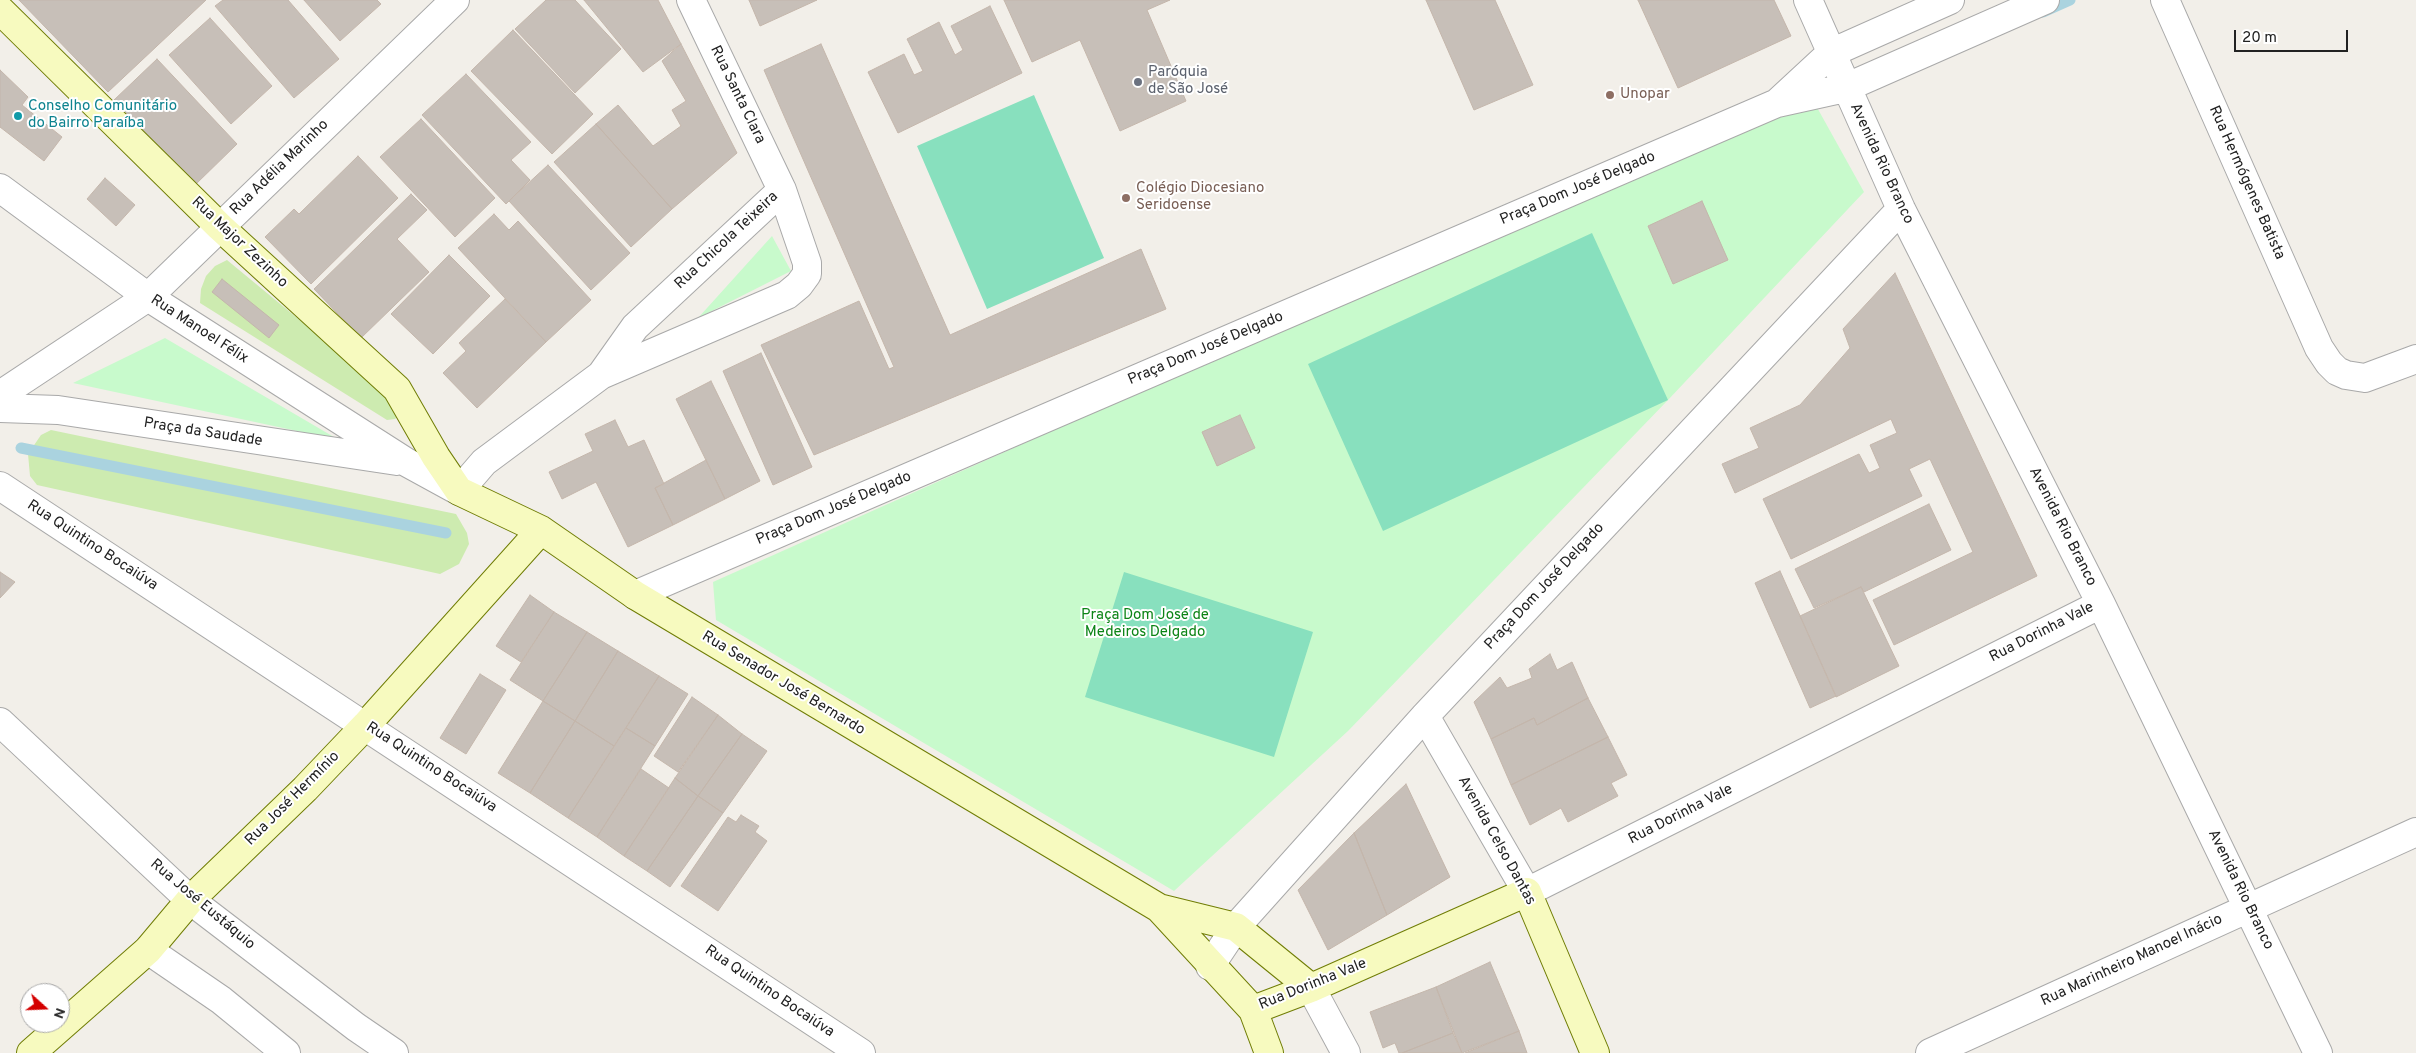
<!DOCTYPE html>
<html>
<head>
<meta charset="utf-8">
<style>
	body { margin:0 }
	#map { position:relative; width:2416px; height:1053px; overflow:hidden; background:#f2efe9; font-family:Overpass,sans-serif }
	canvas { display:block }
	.north { position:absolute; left:20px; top:983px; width:50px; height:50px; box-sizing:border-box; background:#fff; border:1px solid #a7a7a7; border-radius:50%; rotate:110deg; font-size:14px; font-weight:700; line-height:20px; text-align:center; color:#222 }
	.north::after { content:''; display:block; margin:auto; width:18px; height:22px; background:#d40000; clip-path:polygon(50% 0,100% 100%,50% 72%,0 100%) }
	.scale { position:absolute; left:2234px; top:30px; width:114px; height:22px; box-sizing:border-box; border:2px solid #222; border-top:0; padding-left:6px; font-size:15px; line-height:18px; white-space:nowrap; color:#222; -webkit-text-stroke:4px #fff; paint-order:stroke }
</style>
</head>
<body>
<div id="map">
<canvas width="2416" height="1053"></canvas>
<div class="north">N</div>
<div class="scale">20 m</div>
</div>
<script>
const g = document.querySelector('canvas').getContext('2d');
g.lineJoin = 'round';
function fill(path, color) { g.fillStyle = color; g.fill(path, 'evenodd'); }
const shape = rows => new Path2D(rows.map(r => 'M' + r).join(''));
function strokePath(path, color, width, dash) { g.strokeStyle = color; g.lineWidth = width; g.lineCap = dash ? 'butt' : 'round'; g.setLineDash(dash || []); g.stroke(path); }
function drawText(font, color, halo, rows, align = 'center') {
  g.font = font + ' Overpass,sans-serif'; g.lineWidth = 4; g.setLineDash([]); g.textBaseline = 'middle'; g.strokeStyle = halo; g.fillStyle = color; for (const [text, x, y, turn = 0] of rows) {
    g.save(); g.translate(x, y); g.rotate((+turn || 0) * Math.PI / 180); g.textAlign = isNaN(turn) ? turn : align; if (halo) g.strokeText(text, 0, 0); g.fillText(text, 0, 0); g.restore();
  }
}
const grass = shape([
	[227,260,400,403,399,415,395,419,387,420,200,303,201,289,206,276,215,266],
	[51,430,456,514,467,533,469,544,459,564,440,574,37,485,30,476,28,454,41,435]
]);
const park = shape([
	[1809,93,1864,192,1668,400,1348,731,1174,891,716,620,713,582],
	[772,236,791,271,698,318],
	[165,338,339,440,73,383]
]);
const pitch = shape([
	[1034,95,1104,258,987,309,917,146],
	[1592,233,1668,400,1383,531,1308,364],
	[1124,572,1313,632,1274,757,1085,697]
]);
const stream = shape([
	[2043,12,2070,0],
	[21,448,446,533]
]);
const building = shape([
	[19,0,206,0,108,92,19,0],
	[223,0,288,0,339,59,294,98,215,6,223,0],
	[304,0,377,0,381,4,340,41,304,0],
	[546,0,575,0,621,49,575,93,515,29,546,0],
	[584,0,658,0,681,44,643,72,584,0],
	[749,0,817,0,760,26,749,0],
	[1004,0,1170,0,1147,10,1186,101,1120,131,1080,40,1032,62,1004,0],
	[1426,0,1495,0,1533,85,1474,110,1426,0],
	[1638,0,1774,0,1791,36,1678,88,1638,0],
	[990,6,1022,73,898,133,868,72,904,54,914,75,923,71,907,39,939,22,955,55,963,50,951,26,990,6],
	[210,18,272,86,231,124,169,55,210,18],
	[513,30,593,114,552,154,471,71,513,30],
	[681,44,737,153,672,209,596,124,618,105,653,146,681,126,672,110,686,101,662,61,681,44],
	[821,44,950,335,1141,249,1166,309,814,455,761,345,859,301,889,369,894,367,764,70,821,44],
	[157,59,237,144,195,185,114,100,157,59],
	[0,70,28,97,22,105,62,137,44,161,0,127,0,70],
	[466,74,531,142,511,160,530,180,506,204,422,115,466,74],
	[421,119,495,198,455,237,380,157,421,119],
	[596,124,672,209,631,247,554,162,596,124],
	[358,156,398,198,311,284,265,237,294,209,299,214,358,156],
	[548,165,630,253,591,290,509,201,548,165],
	[105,178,135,205,116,226,87,199,105,178],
	[411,194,427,210,397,239,429,272,361,338,314,289,411,194],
	[1702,201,1728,260,1673,284,1648,226,1702,201],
	[494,214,509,230,518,221,591,300,546,342,458,248,494,214],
	[449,255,490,296,433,354,391,314,449,255],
	[1895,273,2037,576,1894,645,1873,600,1973,552,1930,459,1909,469,1922,496,1791,559,1763,499,1859,454,1869,473,1880,468,1870,445,1897,433,1891,419,1735,493,1722,464,1759,448,1750,428,1800,405,1850,348,1843,329,1895,273],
	[222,279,279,325,269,338,212,292,222,279],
	[505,299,546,342,477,408,443,373,466,351,459,343,505,299],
	[761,353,812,467,773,485,723,371,761,353],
	[711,381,760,481,725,499,676,399,711,381],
	[1240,415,1255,448,1217,466,1202,432,1240,415],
	[615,420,628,447,644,440,664,484,655,488,673,525,628,547,596,482,562,499,549,472,593,451,585,434,615,420],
	[706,460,725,499,673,525,655,488,706,460],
	[1929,504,1951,550,1864,592,1861,587,1814,608,1795,569,1929,504],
	[1780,571,1836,696,1810,708,1755,583,1780,571],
	[0,572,15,582,0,598,0,572],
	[1861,587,1899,666,1836,697,1800,616,1861,587],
	[530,595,554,612,521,662,496,646,530,595],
	[554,612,587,632,543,701,510,680,554,612],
	[587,632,618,651,575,721,543,701,587,632],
	[618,651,659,676,614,746,575,721,618,651],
	[1550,654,1557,670,1572,662,1588,698,1537,725,1534,718,1491,739,1474,702,1500,677,1507,688,1532,678,1529,669,1550,654],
	[480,674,506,690,466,754,440,738,480,674],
	[659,676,688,694,655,746,626,728,659,676],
	[692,697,718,715,678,772,654,756,692,697],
	[1588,698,1608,737,1511,785,1491,739,1534,718,1537,725,1588,698],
	[543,701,575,721,530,793,498,773,543,701],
	[718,715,742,734,698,796,675,778,718,715],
	[575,721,614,746,568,818,530,793,575,721],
	[626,728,655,746,597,837,568,818,626,728],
	[742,734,767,751,723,813,698,796,742,734],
	[1608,737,1627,775,1611,783,1618,796,1568,822,1561,808,1530,825,1511,785,1608,737],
	[641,769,669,788,624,856,597,837,641,769],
	[675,778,698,796,647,871,624,856,675,778],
	[1406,784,1450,877,1387,915,1354,833,1406,784],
	[698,796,723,813,670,887,647,871,698,796],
	[741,815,759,826,755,832,767,841,718,911,681,886,728,817,736,822,741,815],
	[1354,833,1387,915,1328,950,1298,890,1354,833],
	[1490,962,1519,1031,1462,1053,1436,987,1490,962],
	[1436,987,1453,1033,1402,1053,1399,1053,1395,1043,1383,1048,1370,1012,1436,987],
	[1519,1031,1527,1053,1465,1053,1519,1031],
	[1453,1033,1462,1053,1402,1053,1453,1033]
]);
const street = shape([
	[1808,0,1901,209,2101,604,2318,1053],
	[2165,0,2319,348,2329,363,2337,371,2346,375,2365,378,2416,359],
	[1777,103,1831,53,1950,0],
	[0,188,148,297,406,462,459,491,484,462,601,375,787,295,799,285,807,274,807,263,782,190,691,0],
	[601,375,635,327,782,190],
	[0,395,148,297,455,0],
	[0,408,58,410,397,461],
	[0,486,861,1053],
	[635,595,1777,103,1845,88,2045,0],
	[1425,716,1527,892,2101,604],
	[0,722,190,900,356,1027,394,1053],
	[148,950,221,1000,286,1053],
	[1210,966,1236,927,1425,716,1901,209],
	[1311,988,1346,1053],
	[1930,1053,2416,832]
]);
const secondary = shape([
	[0,10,220,227,397,389,436,457,459,491,541,530,635,595,1159,908,1253,1010,1269,1053],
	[1159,908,1236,927,1311,988],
	[1253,1010,1311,988,1527,892,1595,1053],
	[31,1053,148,950,190,900,305,789,366,725,541,530]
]);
const markers = [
	[1138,82,5,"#6b7280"],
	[1610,95,5,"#8d6e63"],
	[18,116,5,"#0f9aa8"],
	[1126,198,5,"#8d6e63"]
];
const worshipNames = [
	["Paróquia",1148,73],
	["de São José",1148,90]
];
const streetNames = [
	["Rua Santa Clara",737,95,64],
	["Avenida Rio Branco",1881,164,65],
	["Rua Adélia Marinho",280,168,-44],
	["Rua Hermógenes Batista",2246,183,66],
	["Praça Dom José Delgado",1578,189,-23],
	["Rua Chicola Teixeira",727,241,-43],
	["Rua Major Zezinho",239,243,43],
	["Rua Manoel Félix",199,330,33],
	["Praça Dom José Delgado",1206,349,-23],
	["Praça da Saudade",203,433,9],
	["Praça Dom José Delgado",834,509,-23],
	["Avenida Rio Branco",2062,527,63],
	["Rua Quintino Bocaiúva",92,546,33],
	["Praça Dom José Delgado",1545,587,-47],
	["Rua Dorinha Vale",2042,633,-27],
	["Rua Senador José Bernardo",783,684,31],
	["Rua Quintino Bocaiúva",431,768,33],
	["Rua José Hermínio",293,799,-45],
	["Rua Dorinha Vale",1681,815,-27],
	["Avenida Celso Dantas",1496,841,61],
	["Avenida Rio Branco",2240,890,64],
	["Rua José Eustáquio",202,905,40],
	["Rua Marinheiro Manoel Inácio",2132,961,-25],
	["Rua Dorinha Vale",1313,985,-22],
	["Rua Quintino Bocaiúva",769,992,34]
];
const educationNames = [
	["Unopar",1620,95],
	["Colégio Diocesiano",1136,189],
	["Seridoense",1136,206]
];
const cultureNames = [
	["Conselho Comunitário",28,107],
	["do Bairro Paraíba",28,124]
];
const parkNames = [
	["Praça Dom José de",1145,616],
	["Medeiros Delgado",1145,633]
];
fill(grass, '#cdebb0');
fill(park, '#c8facc');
fill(pitch, '#88e0be');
strokePath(stream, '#aad3df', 11);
fill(building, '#c7bfb8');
strokePath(building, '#c4b6ab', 1);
strokePath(street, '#a9a9a9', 30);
strokePath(secondary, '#707d05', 30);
strokePath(street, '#fff', 28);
strokePath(secondary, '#f7fabf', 28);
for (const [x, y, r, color] of markers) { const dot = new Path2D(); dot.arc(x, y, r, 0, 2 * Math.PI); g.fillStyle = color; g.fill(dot); strokePath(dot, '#fff', 2); }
drawText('15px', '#5b616d', '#fff', worshipNames, 'left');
drawText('15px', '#222', '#fff', streetNames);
drawText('15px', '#785e54', '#fff', educationNames, 'left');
drawText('15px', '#0d838f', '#fff', cultureNames, 'left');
drawText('15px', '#0c8416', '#fff', parkNames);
</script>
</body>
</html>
